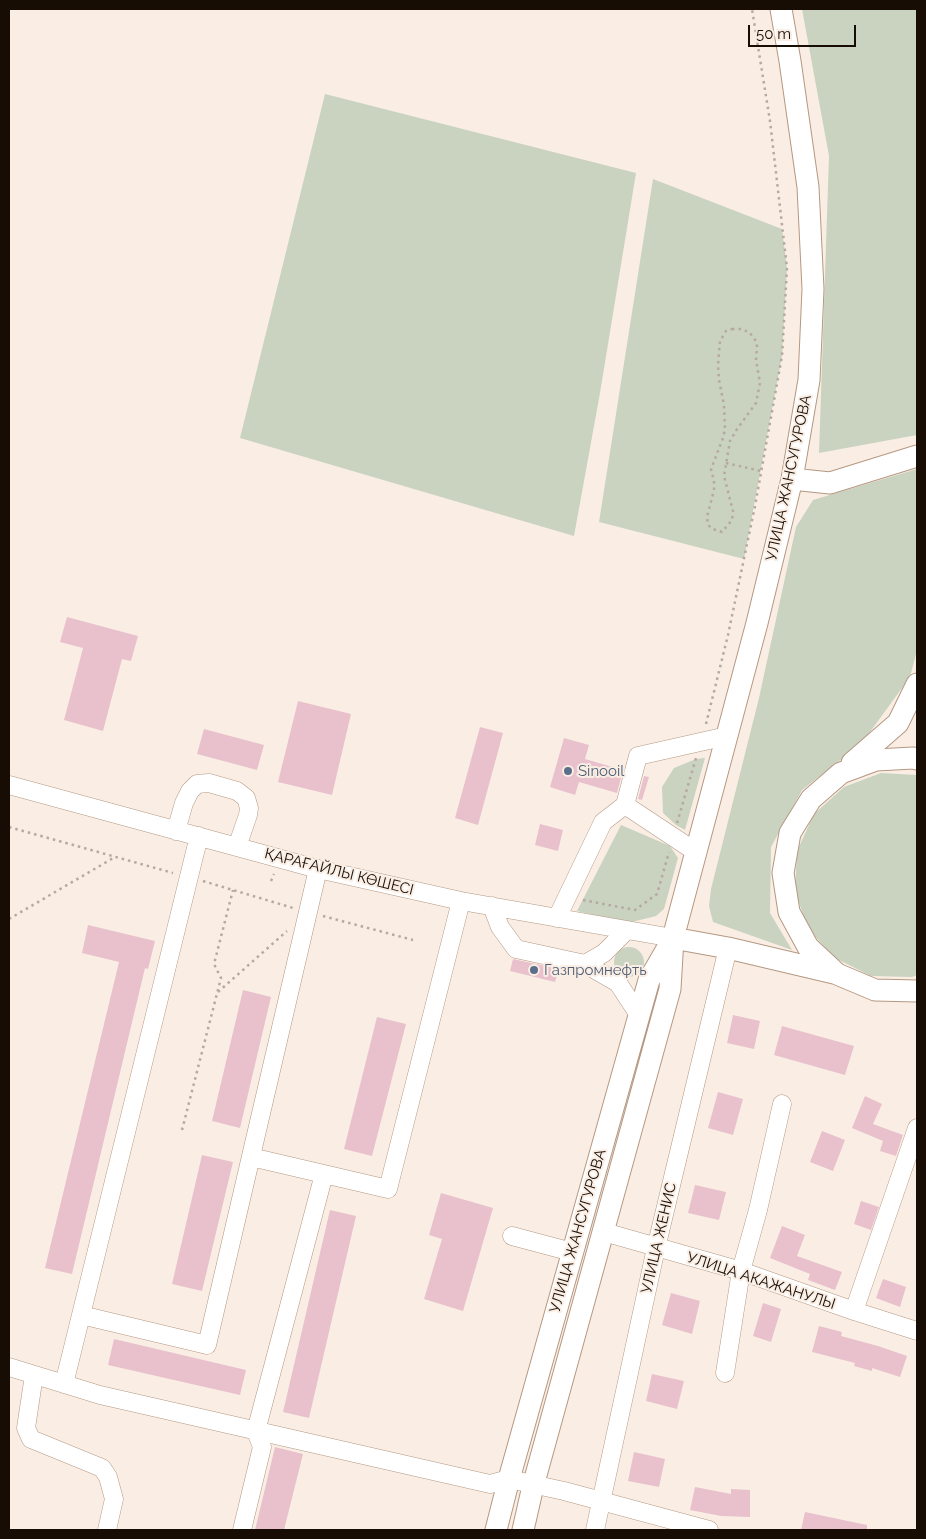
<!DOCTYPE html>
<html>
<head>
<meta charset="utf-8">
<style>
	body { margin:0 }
	#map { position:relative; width:926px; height:1539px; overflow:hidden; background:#faeee4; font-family:Raleway,sans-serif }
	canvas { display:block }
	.frame { position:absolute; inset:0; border:10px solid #170d05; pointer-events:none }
	.scale { position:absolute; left:748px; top:25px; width:108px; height:22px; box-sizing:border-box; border:2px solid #170d05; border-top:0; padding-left:6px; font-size:15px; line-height:18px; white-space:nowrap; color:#170d05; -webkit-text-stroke:4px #faeee4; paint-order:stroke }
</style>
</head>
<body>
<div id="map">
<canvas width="926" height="1539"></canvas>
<div class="frame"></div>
<div class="scale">50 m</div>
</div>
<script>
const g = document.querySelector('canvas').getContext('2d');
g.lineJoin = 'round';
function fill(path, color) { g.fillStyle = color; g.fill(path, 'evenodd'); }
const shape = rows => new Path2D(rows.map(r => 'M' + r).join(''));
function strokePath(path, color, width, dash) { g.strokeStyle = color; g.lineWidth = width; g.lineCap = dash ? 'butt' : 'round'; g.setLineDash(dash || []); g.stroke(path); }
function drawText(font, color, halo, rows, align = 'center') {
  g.font = font + ' Raleway,sans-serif'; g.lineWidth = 4; g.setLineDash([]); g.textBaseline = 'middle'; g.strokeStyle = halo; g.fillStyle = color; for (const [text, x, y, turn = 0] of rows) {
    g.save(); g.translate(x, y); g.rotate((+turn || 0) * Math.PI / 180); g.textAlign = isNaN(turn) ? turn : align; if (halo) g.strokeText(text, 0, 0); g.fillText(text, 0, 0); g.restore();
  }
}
const green = shape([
	[802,9,917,9,917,435,819,453,829,156],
	[325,94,636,173,600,393,574,536,240,438],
	[653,179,782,229,787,268,782,356,744,559,599,522],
	[917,469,917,650,910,677,862,743,802,790,771,847,770,913,792,950,713,922,709,906,711,889,759,698,796,527,813,500],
	[705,758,685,830,676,825,663,813,662,787,674,768,696,759],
	[881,773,917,775,917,975,912,977,871,976,835,958,808,929,795,891,797,851,814,814,844,787],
	[621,825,670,846,678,858,664,909,656,916,628,923,577,911],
	'614 962a15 15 0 1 1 30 0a15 15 0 1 1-30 0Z'
]);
const building = shape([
	[67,617,138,636,131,661,122,659,103,731,64,720,83,648,60,642],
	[298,701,351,714,332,795,278,782],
	[480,727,503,733,478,825,455,818],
	[204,729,264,745,257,770,197,754],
	[564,738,589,745,585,759,623,770,617,793,579,782,575,795,550,787],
	[644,776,649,777,642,800,638,799],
	[540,824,563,830,558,851,535,845],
	[88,925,155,941,148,969,145,968,72,1274,45,1268,119,962,82,953],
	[513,959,559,969,555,982,510,971],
	[243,990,271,997,240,1128,212,1121],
	[733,1015,760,1021,754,1049,727,1043],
	[377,1017,406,1024,372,1156,344,1149],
	[782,1026,854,1046,845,1075,774,1055],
	[718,1092,743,1099,733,1135,708,1128],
	[865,1096,882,1104,873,1124,903,1135,896,1156,880,1151,883,1141,852,1128],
	[822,1131,845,1140,833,1171,810,1162],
	[202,1155,233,1162,202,1291,172,1284],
	[695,1185,726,1192,719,1220,688,1213],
	[441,1193,493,1208,463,1311,424,1299,442,1239,429,1235],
	[861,1201,879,1207,871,1230,854,1224],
	[330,1210,356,1216,309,1418,283,1412],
	[782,1226,805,1235,797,1256,842,1272,835,1290,808,1280,810,1274,770,1258],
	[883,1279,906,1287,900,1307,876,1298],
	[671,1293,700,1301,692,1334,662,1325],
	[763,1303,781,1309,771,1342,753,1336],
	[819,1326,842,1332,841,1336,878,1346,907,1356,900,1377,872,1368,872,1371,854,1366,855,1363,812,1352],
	[114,1339,246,1370,240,1395,108,1365],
	[652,1374,684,1381,677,1409,646,1401],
	[275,1447,303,1454,284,1530,255,1530],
	[634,1452,665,1459,659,1487,628,1481],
	[695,1487,731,1494,731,1489,750,1490,750,1517,721,1516,690,1510],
	[805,1512,867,1525,867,1530,801,1530]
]);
const path = shape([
	[732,329,740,329,749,332,756,341,757,346,756,360,760,383,756,403,737,429,730,441,724,476,733,511,732,520,722,532,713,529,708,525,707,517,714,490,714,481,711,469,723,438,725,429,724,405,719,380,718,365,720,341,726,331,732,329],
	[726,463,761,471],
	[706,724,728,635,755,506,782,356,787,268,770,121,752,9],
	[677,823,696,758],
	[9,827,173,873],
	[203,881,293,908],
	[271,881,274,874],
	[583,900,635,910,657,894,669,852],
	[323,916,413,940],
	[9,919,115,857],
	[218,992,287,931],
	[182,1130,221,978,214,964,233,890]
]);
const minor = shape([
	[9,785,318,869,461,901,673,938],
	[176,831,184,803,190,791,197,784,209,783,237,791,246,798,249,808,248,815,237,847],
	[696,852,625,805,638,756,727,736],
	[492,906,500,927,516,949,585,964,618,983,639,1015],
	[557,918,603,822,625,805],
	[585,964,604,953,627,930],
	[251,1157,388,1189,461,901],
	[604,1232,741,1271,854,1311,917,1331],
	[512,1236,572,1252],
	[854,1311,917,1128],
	[81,1315,207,1345,318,869],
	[9,1367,100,1395,490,1484,509,1479,564,1491,709,1530],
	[725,1373,741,1271,758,1210,782,1104],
	[34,1375,26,1428,31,1439,102,1468,108,1477,114,1499,107,1530],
	[64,1384,199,836],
	[242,1530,262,1447,256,1431,324,1174],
	[595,1530,656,1248,728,948]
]);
const major = shape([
	[792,479,830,483,917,456],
	[917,759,913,758,876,760,841,773,811,799,790,833,783,873,789,912,808,947,837,974,875,990,917,991],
	[852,763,898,723,917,684],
	[673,938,728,948,834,973],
	[496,1530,509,1479,649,980,671,942],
	[523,1530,533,1486,670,989,673,938,757,623,792,479,809,380,813,289,808,187,790,61,781,9]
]);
const markers = [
	[568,771,5,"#5c6f8a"],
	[534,970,5,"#5c6f8a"]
];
const streetNames = [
	["УЛИЦА ЖАНСУГУРОВА",789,478,-78],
	["ҚАРАҒАЙЛЫ КӨШЕСІ",339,872,14],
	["УЛИЦА ЖАНСУГУРОВА",578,1231,-74],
	["УЛИЦА ЖЕНИС",659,1238,-77],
	["УЛИЦА АКАЖАНУЛЫ",761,1281,18]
];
const serviceNames = [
	["Sinooil",578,771],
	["Газпромнефть",544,970]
];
fill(green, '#c9d3bf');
fill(building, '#e8c1cd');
strokePath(minor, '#b59882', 19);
strokePath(major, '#b59882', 23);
strokePath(path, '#b5a9a0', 2.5, [2.5, 4]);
strokePath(minor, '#fff', 18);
strokePath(major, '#fff', 21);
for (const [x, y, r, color] of markers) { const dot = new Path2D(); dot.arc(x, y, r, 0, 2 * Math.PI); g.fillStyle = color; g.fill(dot); strokePath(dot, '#faeee4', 2); }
drawText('15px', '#170d05', '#faeee4', streetNames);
drawText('15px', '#4e5e75', '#faeee4', serviceNames, 'left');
</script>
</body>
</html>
